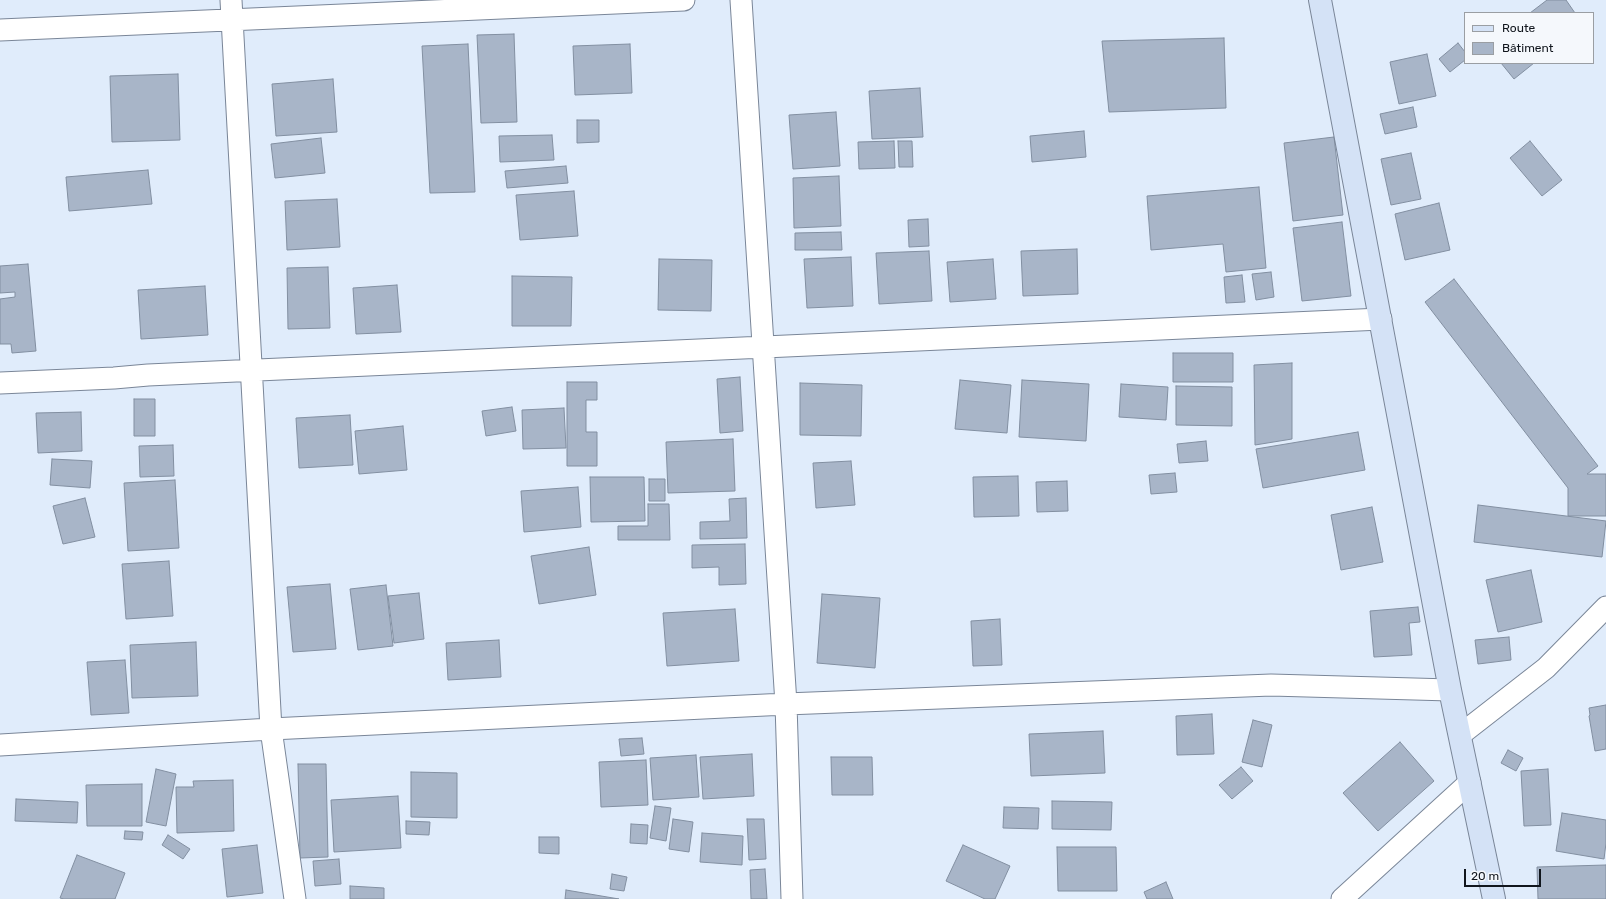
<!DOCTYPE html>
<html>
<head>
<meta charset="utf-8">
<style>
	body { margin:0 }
	#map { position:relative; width:1606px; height:899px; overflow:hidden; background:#e0ecfb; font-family:Rubik,sans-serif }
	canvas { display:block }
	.legend { position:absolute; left:1464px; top:12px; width:130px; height:52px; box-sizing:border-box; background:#f5f8fc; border:1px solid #9a9ea3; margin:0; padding:5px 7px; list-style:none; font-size:12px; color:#11161d }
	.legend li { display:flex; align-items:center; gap:8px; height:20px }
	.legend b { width:20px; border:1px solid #9a9ea3 }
	.scale { position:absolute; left:1464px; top:869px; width:77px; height:18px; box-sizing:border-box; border:2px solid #11161d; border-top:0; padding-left:5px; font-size:12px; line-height:14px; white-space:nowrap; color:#11161d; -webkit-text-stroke:3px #f5f8fc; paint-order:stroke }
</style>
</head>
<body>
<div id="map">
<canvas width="1606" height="899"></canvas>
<ul class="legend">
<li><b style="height:5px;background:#d4e2f6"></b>Route</li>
<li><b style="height:11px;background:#a8b5c8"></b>Bâtiment</li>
</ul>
<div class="scale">20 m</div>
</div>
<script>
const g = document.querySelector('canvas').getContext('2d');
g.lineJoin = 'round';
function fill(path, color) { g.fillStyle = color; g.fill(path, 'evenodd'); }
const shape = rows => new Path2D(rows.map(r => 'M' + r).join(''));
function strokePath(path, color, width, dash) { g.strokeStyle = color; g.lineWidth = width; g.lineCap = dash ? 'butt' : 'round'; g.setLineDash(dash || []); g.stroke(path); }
const building = shape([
	[1547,0,1566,0,1575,13,1530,13,1547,0],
	[514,34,517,122,481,123,477,35,514,34],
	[1224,38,1226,108,1109,112,1102,41,1224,38],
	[1458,43,1465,52,1465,60,1450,72,1439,59,1458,43],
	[468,44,475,192,430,193,422,46,468,44],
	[630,44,632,93,575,95,573,46,630,44],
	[1427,54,1436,96,1399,104,1390,62,1427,54],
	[1501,63,1534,63,1514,79,1501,63],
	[178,74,180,140,112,142,110,76,178,74],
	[333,79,337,132,276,136,272,84,333,79],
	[920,88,923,137,872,139,869,91,920,88],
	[1413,107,1417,127,1385,134,1380,114,1413,107],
	[836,112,840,166,793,169,789,115,836,112],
	[577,120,599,120,599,142,577,143,577,120],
	[1084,131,1086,157,1032,162,1030,136,1084,131],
	[552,135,554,160,500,162,499,136,552,135],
	[1334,137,1343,215,1293,221,1284,143,1334,137],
	[321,138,325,173,275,178,271,144,321,138],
	[894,141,895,168,859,169,858,142,894,141],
	[898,141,912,141,913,167,899,167,898,141],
	[1530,141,1562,180,1542,196,1510,158,1530,141],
	[1411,153,1421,199,1391,205,1381,159,1411,153],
	[566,166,568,183,507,188,505,171,566,166],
	[148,170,152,204,69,211,66,177,148,170],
	[839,176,841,226,794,228,793,178,839,176],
	[1259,187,1266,268,1226,272,1223,244,1151,250,1147,196,1259,187],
	[574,191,578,236,520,240,516,195,574,191],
	[337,199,340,247,287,250,285,201,337,199],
	[1439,203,1450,250,1405,260,1395,214,1439,203],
	[928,219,929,246,909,247,908,220,928,219],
	[1342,222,1351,296,1302,301,1293,228,1342,222],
	[841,232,842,250,795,250,795,233,841,232],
	[1077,249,1078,294,1023,296,1021,251,1077,249],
	[929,251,932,301,879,304,876,253,929,251],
	[851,257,853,306,807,308,804,259,851,257],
	[659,259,712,260,711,311,658,310,659,259],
	[993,259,996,299,950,302,947,262,993,259],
	[28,264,36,351,12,353,11,344,0,344,0,299,15,297,15,292,0,293,0,266,28,264],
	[328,267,330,328,288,329,287,268,328,267],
	[1271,272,1274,297,1256,300,1252,274,1271,272],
	[1242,275,1245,302,1226,303,1224,277,1242,275],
	[512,276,572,277,571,326,512,326,512,276],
	[1454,279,1598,466,1587,474,1606,474,1606,516,1568,516,1568,488,1425,302,1454,279],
	[397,285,401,332,356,334,353,288,397,285],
	[205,286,208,335,141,339,138,290,205,286],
	[1173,353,1233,353,1233,382,1173,382,1173,353],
	[1292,363,1292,439,1255,445,1254,365,1292,363],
	[740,377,743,431,720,433,717,379,740,377],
	[960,380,1011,385,1007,433,955,429,960,380],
	[1022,380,1089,384,1086,441,1019,437,1022,380],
	[567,382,597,382,597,400,586,400,586,432,597,432,597,466,567,466,567,382],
	[800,383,862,385,861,436,800,435,800,383],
	[1121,384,1168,387,1166,420,1119,417,1121,384],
	[1176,386,1232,387,1232,426,1176,425,1176,386],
	[134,399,155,399,155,436,134,436,134,399],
	[512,407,516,431,486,436,482,411,512,407],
	[564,408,566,448,523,449,522,410,564,408],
	[81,412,82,451,38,453,36,413,81,412],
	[350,415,353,465,299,468,296,418,350,415],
	[403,426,407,470,359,474,355,431,403,426],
	[1358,432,1365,470,1263,488,1256,449,1358,432],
	[733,439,735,491,668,493,666,442,733,439],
	[1206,441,1208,461,1179,463,1177,444,1206,441],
	[173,445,174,476,140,477,139,446,173,445],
	[52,459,92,461,90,488,50,485,52,459],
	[851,461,855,505,816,508,813,463,851,461],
	[1175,473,1177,492,1151,494,1149,475,1175,473],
	[1018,476,1019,516,974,517,973,477,1018,476],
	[590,477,644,477,645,521,591,522,590,477],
	[649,479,665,479,665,501,649,501,649,479],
	[175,480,179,548,128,551,124,483,175,480],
	[1067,481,1068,511,1037,512,1036,482,1067,481],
	[578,487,581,527,524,532,521,491,578,487],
	[85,498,95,537,63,544,53,506,85,498],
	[746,498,747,538,700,539,700,522,730,521,729,499,746,498],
	[648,504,669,504,670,540,618,540,618,526,648,526,648,504],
	[1478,505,1606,521,1602,557,1474,542,1478,505],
	[1372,507,1383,562,1341,570,1331,515,1372,507],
	[745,544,746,584,719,585,719,567,692,568,692,545,745,544],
	[589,547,596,595,539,604,531,556,589,547],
	[169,561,173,616,126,619,122,564,169,561],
	[1531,570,1542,622,1498,632,1486,580,1531,570],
	[330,584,336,649,293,652,287,587,330,584],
	[386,585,393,646,358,650,350,589,386,585],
	[419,593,424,639,394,643,388,596,419,593],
	[822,594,880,598,875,668,817,663,822,594],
	[1418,607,1420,622,1409,623,1412,655,1374,657,1370,611,1418,607],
	[735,609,739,661,667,666,663,613,735,609],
	[1000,619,1002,665,973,666,971,621,1000,619],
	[1509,637,1511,660,1478,664,1475,640,1509,637],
	[499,640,501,677,448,680,446,643,499,640],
	[196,642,198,696,132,698,130,645,196,642],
	[125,660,129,713,91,715,87,662,125,660],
	[1606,705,1606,749,1595,751,1589,716,1590,715,1589,708,1606,705],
	[1212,714,1214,754,1177,755,1176,716,1212,714],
	[1253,720,1272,725,1262,767,1242,762,1253,720],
	[1103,731,1105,773,1031,776,1029,734,1103,731],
	[642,738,644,754,621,756,619,739,642,738],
	[1400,742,1434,781,1378,831,1343,793,1400,742],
	[1508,750,1523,758,1516,771,1501,763,1508,750],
	[752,754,754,796,703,799,700,757,752,754],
	[696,755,699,797,653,800,650,758,696,755],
	[831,757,872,757,873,795,832,795,831,757],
	[646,760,648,805,601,807,599,762,646,760],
	[298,764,326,764,328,857,300,858,298,764],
	[1241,767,1253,781,1232,799,1219,785,1241,767],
	[156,769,176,774,166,826,146,822,156,769],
	[1548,769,1551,825,1524,826,1521,771,1548,769],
	[411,772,457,773,457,818,411,817,411,772],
	[233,780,234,831,177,833,176,787,194,787,193,781,233,780],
	[142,784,142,826,87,826,86,785,142,784],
	[398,796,401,848,334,852,331,800,398,796],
	[16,799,78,802,77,823,15,821,16,799],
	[1052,801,1112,802,1111,830,1052,829,1052,801],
	[655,806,671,808,666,841,650,838,655,806],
	[1004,807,1039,808,1038,829,1003,828,1004,807],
	[1562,813,1606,820,1606,843,1604,859,1556,851,1562,813],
	[673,819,693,822,689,852,669,849,673,819],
	[747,819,764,819,766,859,749,860,747,819],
	[406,821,430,822,429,835,406,834,406,821],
	[631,824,648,825,647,844,630,843,631,824],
	[125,831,143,832,142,840,124,839,125,831],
	[702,833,743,836,742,865,700,862,702,833],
	[168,835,190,849,183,859,162,845,168,835],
	[539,837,559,837,559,854,539,853,539,837],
	[257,845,263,893,227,897,222,849,257,845],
	[963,845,1010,866,995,899,985,899,946,881,963,845],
	[1057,847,1116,847,1117,891,1058,891,1057,847],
	[77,855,125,873,115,899,64,899,60,898,77,855],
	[339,859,341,884,315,886,313,861,339,859],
	[1606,865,1606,899,1538,899,1537,867,1606,865],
	[765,869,767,899,751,899,750,870,765,869],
	[612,874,627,877,624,891,610,889,612,874],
	[1166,882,1173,899,1147,899,1144,892,1166,882],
	[350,886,384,888,384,899,350,899,350,886],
	[566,890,619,899,565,899,566,890]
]);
const street = shape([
	[231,0,271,729,295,899],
	[741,0,786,704,792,899],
	[0,30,684,0],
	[0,383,114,378,148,375,1381,319],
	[1460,735,1546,668,1606,607],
	[0,745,271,729,786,704,1271,685,1450,690],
	[1342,899,1470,782]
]);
const secondary = shape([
	[1320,0,1450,690,1494,899]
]);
fill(building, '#a8b5c8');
strokePath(building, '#828fa1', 1);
strokePath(street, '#7a8698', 23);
strokePath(secondary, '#7a8698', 24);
strokePath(street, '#fff', 21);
strokePath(secondary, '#d4e2f6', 22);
</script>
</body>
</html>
